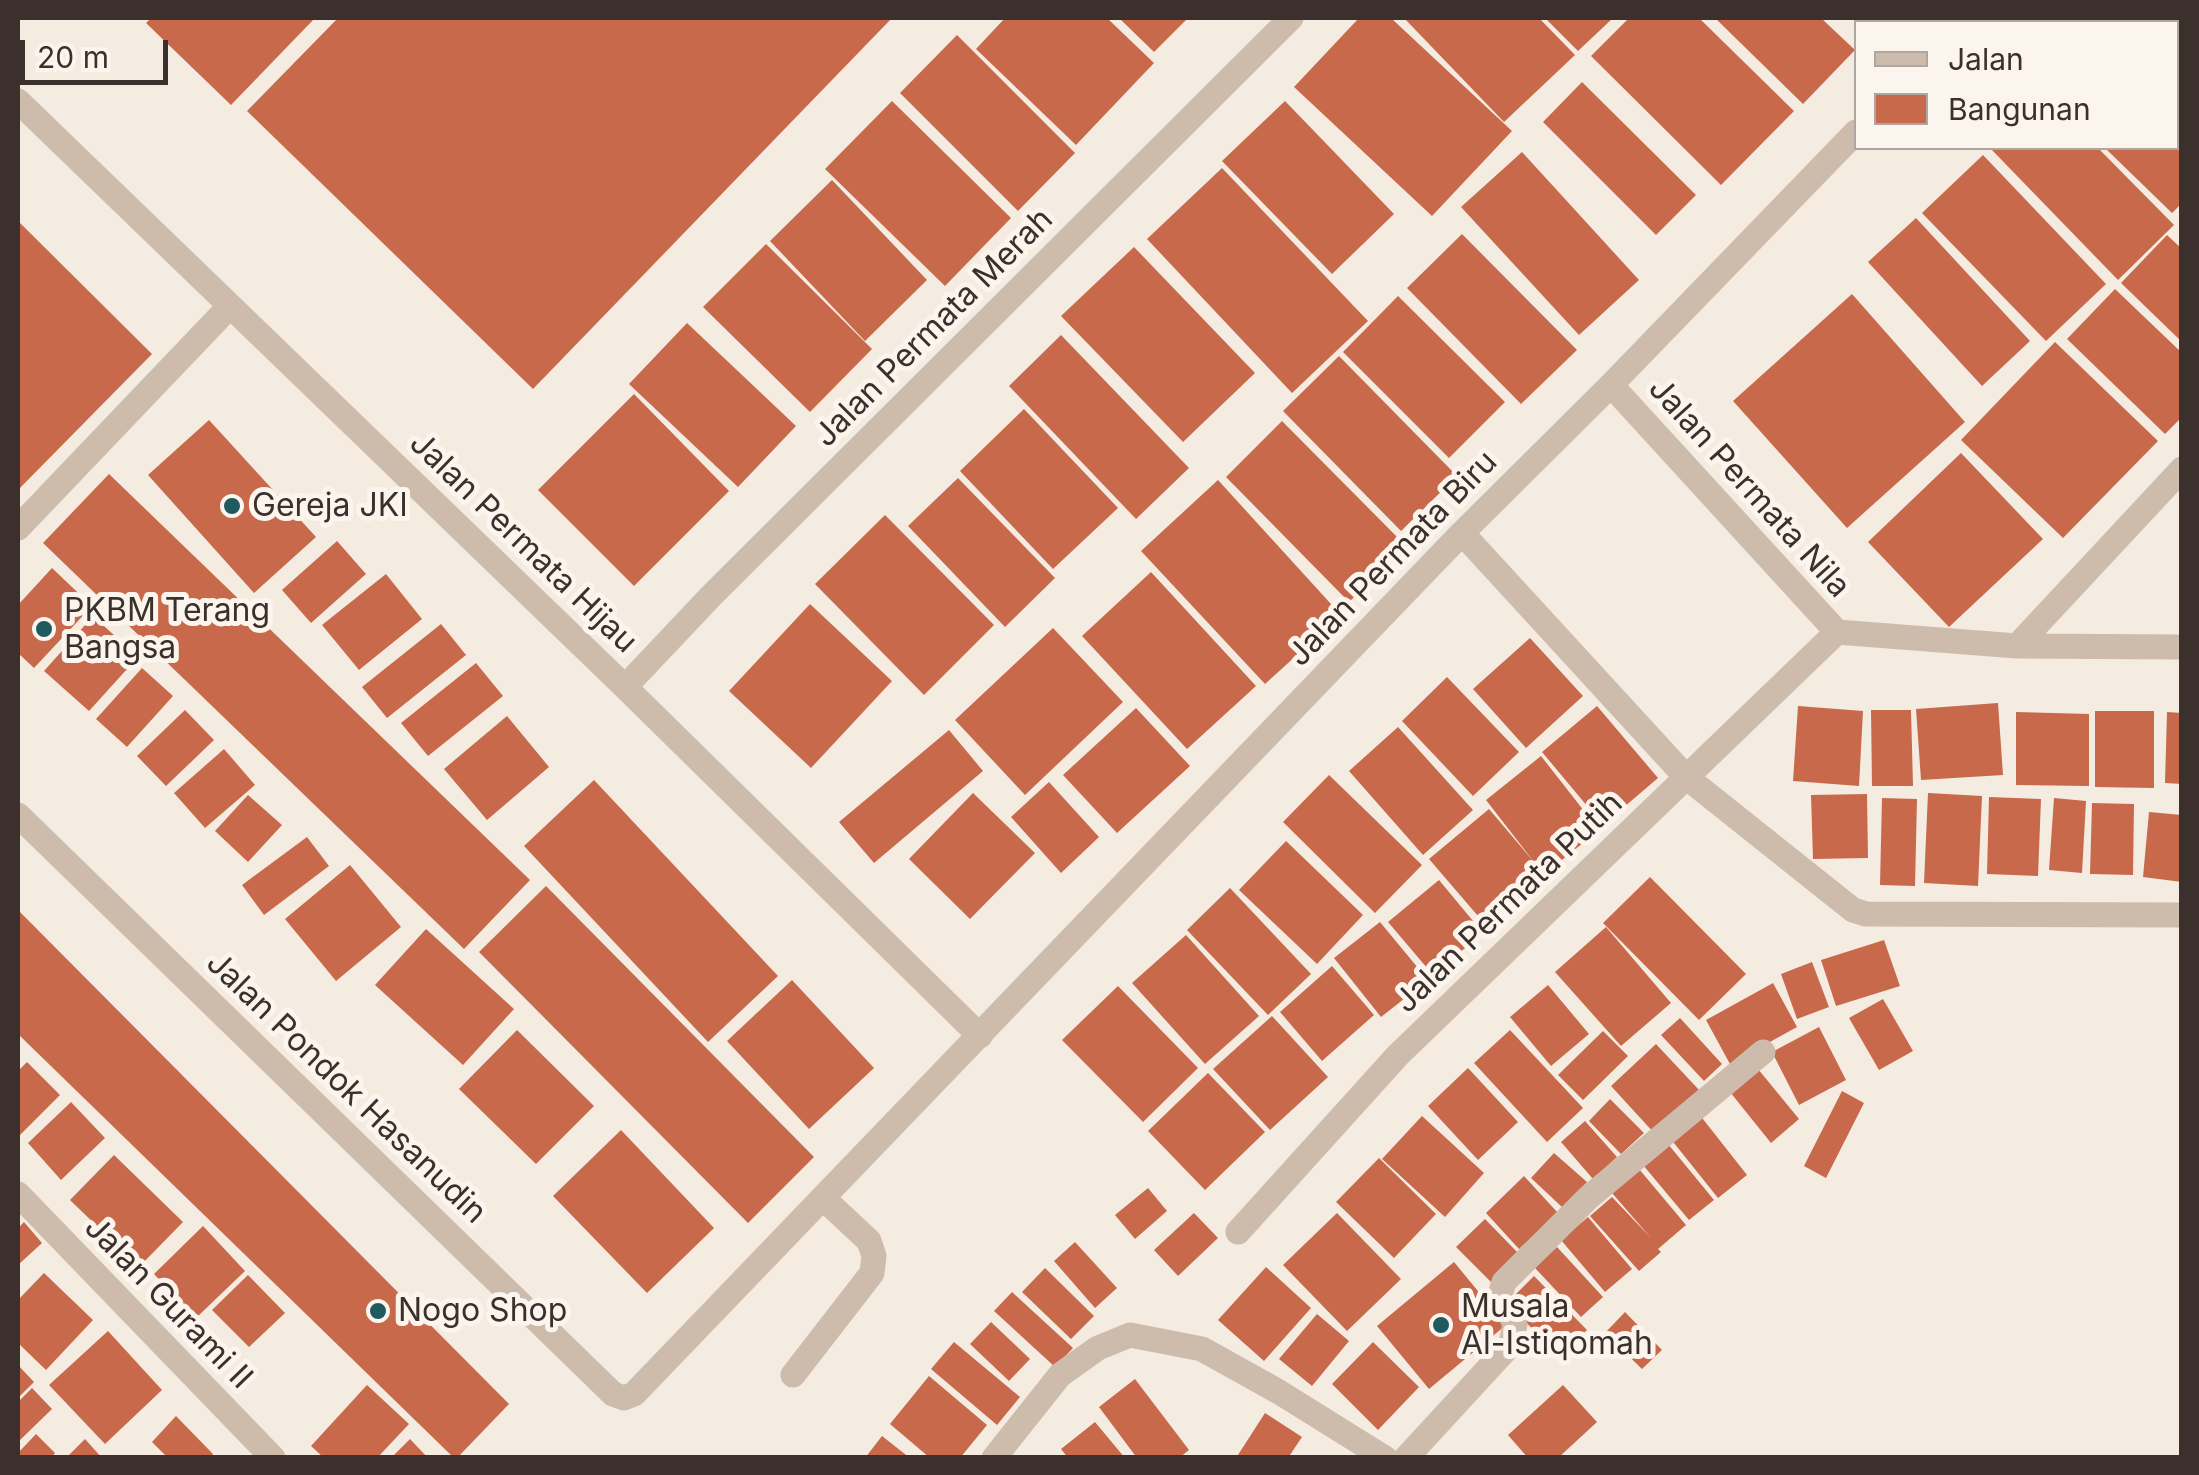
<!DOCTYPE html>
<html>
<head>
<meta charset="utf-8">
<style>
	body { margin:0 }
	#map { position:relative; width:2199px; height:1475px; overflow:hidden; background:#f4ebe1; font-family:Inter,sans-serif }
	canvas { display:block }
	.frame { position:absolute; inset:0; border:20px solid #3b302b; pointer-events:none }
	.legend { position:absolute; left:1854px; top:20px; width:325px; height:130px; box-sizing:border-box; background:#fbf5ee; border:2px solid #aea6a0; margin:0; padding:12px 18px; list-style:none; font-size:30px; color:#3b302b }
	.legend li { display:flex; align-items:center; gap:20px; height:50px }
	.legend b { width:50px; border:2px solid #aea6a0 }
	.scale { position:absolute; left:20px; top:40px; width:148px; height:45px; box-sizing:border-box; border:5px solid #3b302b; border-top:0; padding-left:12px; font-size:30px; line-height:35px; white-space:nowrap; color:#3b302b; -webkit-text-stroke:8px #fbf5ee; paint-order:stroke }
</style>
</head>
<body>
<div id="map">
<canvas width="2199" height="1475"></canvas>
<div class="frame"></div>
<ul class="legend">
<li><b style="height:12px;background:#cdbbac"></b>Jalan</li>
<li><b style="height:28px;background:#c8694b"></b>Bangunan</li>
</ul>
<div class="scale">20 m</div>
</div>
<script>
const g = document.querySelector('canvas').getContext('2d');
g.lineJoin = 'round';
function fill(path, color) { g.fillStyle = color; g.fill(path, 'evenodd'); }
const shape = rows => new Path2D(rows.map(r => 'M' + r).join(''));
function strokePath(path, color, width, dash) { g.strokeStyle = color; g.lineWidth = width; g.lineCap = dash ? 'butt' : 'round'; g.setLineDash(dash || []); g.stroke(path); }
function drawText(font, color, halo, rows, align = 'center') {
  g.font = font + ' Inter,sans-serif'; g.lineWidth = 10; g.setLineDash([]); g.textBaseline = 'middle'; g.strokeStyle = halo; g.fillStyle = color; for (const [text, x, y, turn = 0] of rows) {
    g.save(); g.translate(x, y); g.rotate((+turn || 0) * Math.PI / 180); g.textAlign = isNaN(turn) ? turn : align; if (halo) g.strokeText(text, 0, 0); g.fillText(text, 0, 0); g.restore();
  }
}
const building = shape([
	[151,18,315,18,231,105,146,23],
	[338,18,892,18,533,389,247,111],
	[1005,18,1107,18,1154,63,1076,145,976,49],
	[1119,18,1188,18,1154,52],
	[1359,18,1391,18,1512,131,1432,216,1294,87],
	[1404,18,1539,18,1575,55,1504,122],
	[1545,18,1613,18,1578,51],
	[1629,18,1699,18,1794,111,1721,185,1591,56],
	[1715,18,1821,18,1855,50,1803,104],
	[2111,18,2182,18,2182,103,2176,98,2176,22,2106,22],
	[957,35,1075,153,1018,211,900,93],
	[1582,82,1696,195,1656,235,1543,122],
	[892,101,1011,218,945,286,825,169],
	[1285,101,1394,214,1332,274,1222,161],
	[2176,106,2182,110,2182,203,2172,213,2105,148,2176,148],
	[1990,148,2098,148,2174,225,2118,280],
	[1522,152,1639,280,1579,335,1461,207],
	[1983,155,2106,284,2046,341,1922,213],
	[1222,168,1368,321,1292,393,1147,239],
	[832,180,927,280,865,341,770,241],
	[1916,218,2030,341,1982,386,1868,262],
	[18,221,152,354,18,490],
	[1462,234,1577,350,1521,404,1407,288],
	[2167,235,2182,249,2182,342,2121,283],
	[766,244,872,349,810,412,703,307],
	[1134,247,1255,373,1183,442,1061,316],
	[2115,289,2182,353,2182,417,2165,434,2067,339],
	[1852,294,1965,422,1847,528,1733,401],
	[1398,296,1505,402,1449,458,1343,352],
	[687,323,796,426,738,487,629,384],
	[1061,335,1189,468,1136,519,1009,386],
	[2055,342,2158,441,2063,538,1961,440],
	[1339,356,1457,476,1401,531,1283,411],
	[634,394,729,491,634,586,538,490],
	[1024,409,1118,508,1053,569,960,471],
	[209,420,316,537,254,593,148,475],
	[1282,421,1406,546,1349,602,1226,477],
	[1961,453,2043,539,1949,627,1868,542],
	[109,474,530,880,464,949,43,543],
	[958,478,1055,578,1005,627,908,526],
	[1218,480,1341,615,1265,684,1141,551],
	[885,515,994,625,924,695,815,584],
	[337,541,366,574,311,623,282,590],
	[52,568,92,606,34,668,18,653,18,605],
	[1151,572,1256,686,1187,749,1082,636],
	[386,574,422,619,359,670,322,625],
	[810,604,892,681,811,768,729,691],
	[93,616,138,657,89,711,44,671],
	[441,624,466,655,387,718,362,687],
	[1053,628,1123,702,1025,795,955,720],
	[1530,638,1583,696,1526,748,1473,689],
	[476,663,503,696,428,756,401,723],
	[142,668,173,696,127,747,96,719],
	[1447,677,1519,752,1473,796,1402,721],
	[1998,703,2003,775,1921,780,1916,709],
	[1597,706,1658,778,1603,825,1542,752],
	[1798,706,1863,711,1859,786,1793,781],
	[1136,708,1190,766,1117,833,1063,775],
	[185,710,214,740,166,786,137,756],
	[1871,710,1911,710,1913,786,1872,786],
	[2095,711,2154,711,2154,788,2095,787],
	[2016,712,2089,714,2089,786,2016,785],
	[2167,712,2182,713,2182,784,2165,783],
	[507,716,549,767,487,820,444,769],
	[1398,727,1473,810,1423,855,1349,771],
	[949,730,983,771,874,863,839,822],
	[224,749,255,785,205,828,174,793],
	[1541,756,1599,830,1484,923,1429,859,1489,809,1534,862,1486,800],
	[1329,775,1422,865,1375,913,1283,822],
	[594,780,778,976,708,1042,524,846],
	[1049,782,1099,837,1061,873,1011,817],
	[973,793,1035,853,970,919,909,859],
	[1928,793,1982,796,1978,886,1924,883],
	[1867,794,1868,858,1813,859,1811,795],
	[248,795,282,825,248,862,215,831],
	[1989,797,2041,799,2038,876,1987,874],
	[1882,798,1917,799,1915,886,1880,885],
	[2054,798,2086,801,2082,873,2049,870],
	[2092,803,2134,804,2133,875,2090,874],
	[2149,812,2182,815,2182,882,2143,877],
	[307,837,329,866,264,915,242,885],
	[1286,841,1363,915,1317,964,1239,890],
	[350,865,401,927,336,981,285,919],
	[1650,877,1746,974,1699,1020,1603,923],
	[1439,880,1483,933,1433,975,1388,922],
	[546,886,814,1157,748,1223,479,952],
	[1230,888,1311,974,1268,1015,1187,930],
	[18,910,509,1404,457,1458,454,1458,18,1034],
	[1380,922,1428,980,1381,1017,1334,958],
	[1606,927,1671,1003,1621,1046,1555,972],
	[426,929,514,1009,463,1065,375,985],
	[1186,935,1259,1016,1205,1064,1132,983],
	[1884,940,1900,986,1836,1006,1821,960],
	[1812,962,1829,1007,1797,1019,1781,974],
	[1332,966,1374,1015,1322,1061,1280,1012],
	[792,980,874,1068,809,1129,727,1041],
	[1773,983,1797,1027,1730,1064,1706,1020],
	[1548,985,1589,1034,1551,1066,1510,1017],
	[1118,986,1198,1068,1143,1122,1062,1040],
	[1883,999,1913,1051,1879,1070,1849,1018],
	[1272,1016,1328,1077,1270,1130,1213,1069],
	[1680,1018,1722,1064,1704,1081,1661,1035],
	[1819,1027,1846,1080,1799,1105,1772,1052],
	[517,1030,594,1106,536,1164,459,1089],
	[1510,1030,1583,1108,1547,1142,1474,1063],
	[1603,1031,1628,1056,1583,1100,1558,1075],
	[1656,1044,1700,1091,1655,1134,1611,1086],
	[27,1062,60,1095,18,1137,18,1071],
	[1468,1068,1518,1122,1478,1160,1428,1106],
	[1758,1069,1799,1119,1771,1143,1730,1092],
	[1208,1073,1265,1132,1205,1190,1148,1131],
	[1842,1091,1864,1103,1826,1178,1804,1166],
	[1610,1099,1644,1133,1621,1154,1589,1121],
	[71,1102,105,1138,61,1180,28,1143],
	[1699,1114,1747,1175,1718,1198,1670,1138],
	[1422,1116,1484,1173,1445,1217,1382,1159],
	[1585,1121,1617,1157,1593,1179,1561,1142],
	[621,1130,714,1228,647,1293,553,1196],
	[1668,1144,1714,1200,1689,1220,1643,1165],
	[1554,1153,1587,1182,1563,1208,1531,1178],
	[114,1155,183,1222,139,1267,70,1200],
	[1379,1158,1436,1214,1394,1258,1336,1202],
	[1639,1169,1686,1225,1658,1249,1661,1252,1639,1271,1590,1216,1612,1197,1651,1238,1612,1193],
	[1524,1176,1558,1213,1519,1249,1486,1213],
	[1148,1188,1167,1211,1135,1239,1115,1215],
	[1194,1213,1218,1238,1178,1276,1154,1250],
	[1337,1213,1401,1279,1347,1331,1283,1265],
	[1588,1217,1632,1269,1605,1292,1561,1240],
	[1485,1219,1519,1254,1491,1282,1456,1247],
	[24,1222,42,1243,18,1265,18,1228],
	[203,1226,245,1271,196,1318,154,1274],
	[1075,1242,1117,1288,1095,1308,1054,1261],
	[1557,1247,1603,1297,1581,1317,1535,1268],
	[1454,1262,1506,1325,1429,1389,1377,1326],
	[1266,1267,1311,1308,1264,1361,1218,1320],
	[1045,1268,1094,1316,1071,1339,1022,1292],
	[44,1273,93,1320,46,1370,18,1343,18,1300],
	[248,1275,285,1313,249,1347,212,1310],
	[1534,1276,1587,1330,1559,1356,1507,1303],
	[1012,1292,1073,1348,1055,1367,994,1311],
	[1625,1312,1662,1350,1642,1369,1605,1333],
	[1317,1314,1349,1341,1312,1386,1279,1359],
	[991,1322,1030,1359,1009,1381,970,1344],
	[108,1331,162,1390,105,1444,49,1385],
	[954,1342,1020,1397,997,1425,931,1369],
	[1373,1342,1419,1387,1378,1430,1332,1384],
	[18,1365,34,1382,18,1398],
	[929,1376,987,1425,960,1458,930,1458,890,1424],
	[1135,1379,1189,1450,1179,1458,1137,1458,1099,1407],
	[367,1385,409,1424,377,1458,324,1458,311,1446],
	[1563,1385,1597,1422,1558,1458,1528,1458,1508,1435],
	[32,1388,52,1409,18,1442,18,1402],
	[1265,1413,1302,1437,1288,1458,1236,1458],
	[176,1416,213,1454,210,1458,168,1458,152,1442],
	[1095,1422,1125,1458,1068,1458,1061,1449],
	[36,1434,55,1453,51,1458,18,1458,18,1453],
	[882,1436,910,1458,865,1458],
	[85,1439,102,1458,66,1458],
	[410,1439,428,1458,391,1458]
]);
const lane = shape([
	[793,1375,872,1273,874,1256,869,1241,823,1198]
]);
const street = shape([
	[1963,22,1968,18],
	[18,101,625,687,980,1036],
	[1611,385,1837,632,2017,646,2182,469],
	[18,528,230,306],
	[1462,533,1686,777,1853,910,1866,914,2182,915],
	[2017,646,2182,647],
	[625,687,712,595,1291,18],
	[18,815,613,1394,624,1398,634,1394,1462,533,1611,385,1856,132],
	[18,1194,273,1458],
	[1238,1232,1398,1055,1837,632],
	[994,1458,1060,1375,1098,1348,1130,1335,1202,1349,1279,1392,1385,1458],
	[1406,1458,1511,1344,1515,1324,1500,1295,1504,1282,1588,1198,1763,1052]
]);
const markers = [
	[232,506,10,"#1f5a5e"],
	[44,629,10,"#1f5a5e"],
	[378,1311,10,"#1f5a5e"],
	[1441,1325,10,"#1f5a5e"]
];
const streetNames = [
	["Jalan Permata Merah",934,328,-45],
	["Jalan Permata Nila",1749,488,48],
	["Jalan Permata Hijau",523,543,44],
	["Jalan Permata Biru",1393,559,-46],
	["Jalan Permata Putih",1509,903,-44],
	["Jalan Pondok Hasanudin",346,1088,44],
	["Jalan Gurami II",168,1303,46]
];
const poiNames = [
	["Gereja JKI",252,506],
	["PKBM Terang",64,611],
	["Bangsa",64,648],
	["Musala",1461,1307],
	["Al-Istiqomah",1461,1344],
	["Nogo Shop",398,1311]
];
fill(building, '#c8694b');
strokePath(lane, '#cdbbac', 25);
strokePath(street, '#cdbbac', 25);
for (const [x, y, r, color] of markers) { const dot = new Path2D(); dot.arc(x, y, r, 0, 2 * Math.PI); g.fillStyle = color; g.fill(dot); strokePath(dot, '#fbf5ee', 4); }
drawText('32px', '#3b302b', '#fbf5ee', streetNames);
drawText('32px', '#3b302b', '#fbf5ee', poiNames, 'left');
</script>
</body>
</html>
